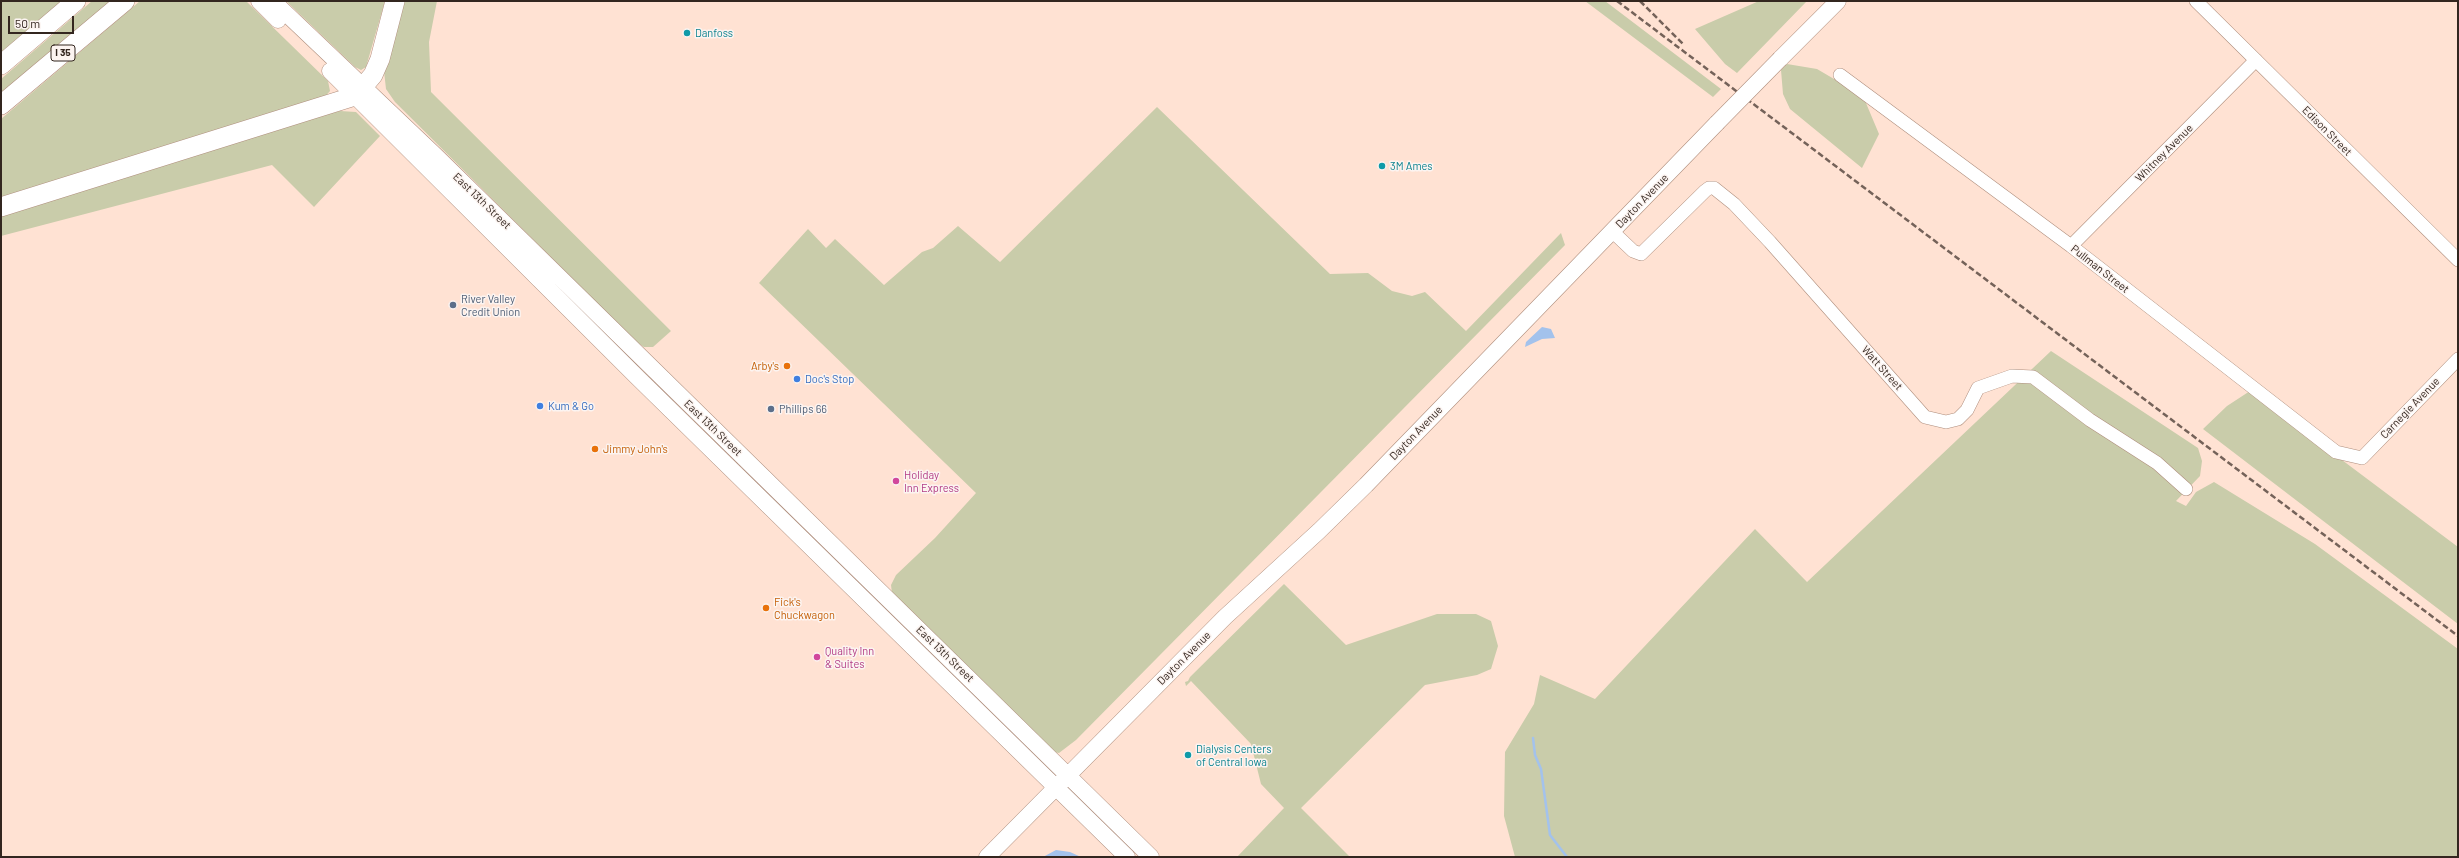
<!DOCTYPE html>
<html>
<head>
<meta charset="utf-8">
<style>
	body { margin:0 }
	#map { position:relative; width:2459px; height:858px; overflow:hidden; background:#ffe2d3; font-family:Barlow,sans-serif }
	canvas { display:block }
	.frame { position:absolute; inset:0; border:2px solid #33261f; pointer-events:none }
	.scale { position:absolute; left:8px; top:16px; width:66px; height:18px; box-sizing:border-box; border:2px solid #33261f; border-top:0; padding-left:5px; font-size:12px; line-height:14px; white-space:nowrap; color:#33261f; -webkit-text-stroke:3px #fcf4f1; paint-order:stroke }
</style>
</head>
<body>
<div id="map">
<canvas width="2459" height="858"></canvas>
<div class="frame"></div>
<div class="scale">50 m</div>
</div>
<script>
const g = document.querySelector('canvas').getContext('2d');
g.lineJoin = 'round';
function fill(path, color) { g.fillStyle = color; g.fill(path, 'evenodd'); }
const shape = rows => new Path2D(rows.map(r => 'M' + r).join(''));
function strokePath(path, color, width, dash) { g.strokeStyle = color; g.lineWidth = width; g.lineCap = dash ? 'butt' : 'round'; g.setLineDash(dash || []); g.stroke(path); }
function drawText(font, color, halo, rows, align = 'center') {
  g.font = font + ' Barlow,sans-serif'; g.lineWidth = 3; g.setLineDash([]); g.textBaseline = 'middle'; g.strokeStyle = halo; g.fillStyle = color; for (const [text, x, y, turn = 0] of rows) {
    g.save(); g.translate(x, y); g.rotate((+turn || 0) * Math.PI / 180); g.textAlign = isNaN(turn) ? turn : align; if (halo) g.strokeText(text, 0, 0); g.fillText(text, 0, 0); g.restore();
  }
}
const green = shape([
	[1,1,65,1,1,54],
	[92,1,114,1,1,97,1,79],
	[140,1,246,1,328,81,330,91,323,99,1,200,1,119],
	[286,1,385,1,366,67,361,70,355,67],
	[403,1,437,1,429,42,431,92,671,331,653,347,644,347,635,341,395,102,386,89,384,71],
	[1585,1,1605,1,1721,89,1713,97],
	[1759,1,1807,1,1737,73,1725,64,1695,29],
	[1787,64,1817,69,1863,96,1879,134,1862,168,1790,109,1783,94,1781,70],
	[1157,107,1330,274,1368,273,1392,291,1412,296,1425,292,1466,331,1561,233,1565,245,1076,740,1059,753,1054,752,892,593,891,585,896,575,935,538,976,493,759,283,808,229,826,248,835,239,884,285,922,252,933,248,958,226,1000,262],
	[340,111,356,112,380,136,314,207,272,165,1,236,1,212,246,135],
	[2051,351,2198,448,2202,461,2200,476,2176,501,2186,506,2196,492,2214,482,2315,544,2458,649,2458,857,1515,857,1504,816,1505,752,1534,704,1540,675,1595,699,1755,529,1807,582],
	[2250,391,2458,547,2458,624,2203,429,2227,406],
	[1284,584,1346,645,1437,614,1476,614,1491,621,1498,646,1491,669,1477,675,1425,685,1301,808,1350,857,1237,857,1284,808,1261,784,1251,744,1191,681,1186,686,1185,682,1188,681,1190,677]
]);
const water = shape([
	[1542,327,1551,329,1555,338,1542,339,1525,347,1526,342],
	[1056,850,1070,852,1081,857,1043,857]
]);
const stream = shape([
	[1533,738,1535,755,1541,769,1550,835,1567,857]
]);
const minor = shape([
	[2196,1,2458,260],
	[1840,75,2071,246,2336,452,2362,458,2458,359],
	[1613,232,1633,251,1641,254,1705,191,1709,188,1714,188,1734,204,1770,242,1925,417,1946,422,1958,419,1967,410,1978,388,2012,376,2033,377,2090,420,2157,463,2186,489],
	[2071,246,2256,60]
]);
const major = shape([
	[259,1,278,20],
	[273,1,436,156,1151,857],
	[1780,59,1838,1],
	[330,71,638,378,1127,857],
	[987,857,1225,617,1319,531,1366,485,1717,123]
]);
const highway = shape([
	[1,65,76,1],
	[1,105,125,1],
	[1,207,355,96,373,75,380,59,395,1]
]);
const rail = shape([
	[1617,1,2458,636],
	[1640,1,1683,44]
]);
const majorBridge = shape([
	[1717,123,1780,59]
]);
const markers = [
	[687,33,4,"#0f9aa8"],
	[1382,166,4,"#0f9aa8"],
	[453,305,4,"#5c6f8a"],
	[787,366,4,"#e8710a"],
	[797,379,4,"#3f7fe0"],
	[540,406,4,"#3f7fe0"],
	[771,409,4,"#5c6f8a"],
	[595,449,4,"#e8710a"],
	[896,481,4,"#d1479c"],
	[766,608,4,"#e8710a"],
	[817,657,4,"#d1479c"],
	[1188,755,4,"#0f9aa8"]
];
const shields = [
	[63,53,24]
];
const shieldNames = [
	["I 35",63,53]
];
const cultureNames = [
	["Danfoss",695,33],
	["3M Ames",1390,166],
	["Dialysis Centers",1196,749],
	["of Central Iowa",1196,762]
];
const streetNames = [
	["Edison Street",2327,131,45],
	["Whitney Avenue",2164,153,-45],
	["East 13th Street",482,201,44],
	["Dayton Avenue",1642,201,-46],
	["Pullman Street",2100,269,38],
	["Watt Street",1882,368,48],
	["Carnegie Avenue",2410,408,-46],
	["East 13th Street",713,428,44],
	["Dayton Avenue",1416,433,-46],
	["East 13th Street",945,654,44],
	["Dayton Avenue",1184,658,-45]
];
const serviceNames = [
	["River Valley",461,299],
	["Credit Union",461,312],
	["Phillips 66",779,409]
];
const foodNames = [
	["Arby's",779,366,"right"],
	["Jimmy John's",603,449],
	["Fick's",774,602],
	["Chuckwagon",774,615]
];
const shopNames = [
	["Doc's Stop",805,379],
	["Kum & Go",548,406]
];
const hotelNames = [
	["Holiday",904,475],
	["Inn Express",904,488],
	["Quality Inn",825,651],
	["& Suites",825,664]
];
fill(green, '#c9ccaa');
fill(water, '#a3c2ec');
strokePath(stream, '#a3c2ec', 2.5);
strokePath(minor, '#af8e7d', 14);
strokePath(major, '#af8e7d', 17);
strokePath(highway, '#af8e7d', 20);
strokePath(minor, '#fff', 13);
strokePath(major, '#fff', 16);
strokePath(highway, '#fff', 19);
strokePath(rail, '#746259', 2.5, [6, 3]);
strokePath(majorBridge, '#af8e7d', 17, []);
strokePath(majorBridge, '#fff', 16);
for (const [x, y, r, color] of markers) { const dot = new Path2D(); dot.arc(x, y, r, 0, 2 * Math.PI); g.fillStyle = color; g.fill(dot); strokePath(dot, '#fcf4f1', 1.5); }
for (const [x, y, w] of shields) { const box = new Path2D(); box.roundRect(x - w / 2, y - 8, w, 16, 3); g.fillStyle = '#fcf4f1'; g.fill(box); strokePath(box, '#33261f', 1); }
drawText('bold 10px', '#33261f', null, shieldNames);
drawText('11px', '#0d838f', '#fcf4f1', cultureNames, 'left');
drawText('11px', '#33261f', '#fcf4f1', streetNames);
drawText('11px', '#4e5e75', '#fcf4f1', serviceNames, 'left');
drawText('11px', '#c56008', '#fcf4f1', foodNames, 'left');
drawText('11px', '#366cbe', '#fcf4f1', shopNames, 'left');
drawText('11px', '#b23c85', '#fcf4f1', hotelNames, 'left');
</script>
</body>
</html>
